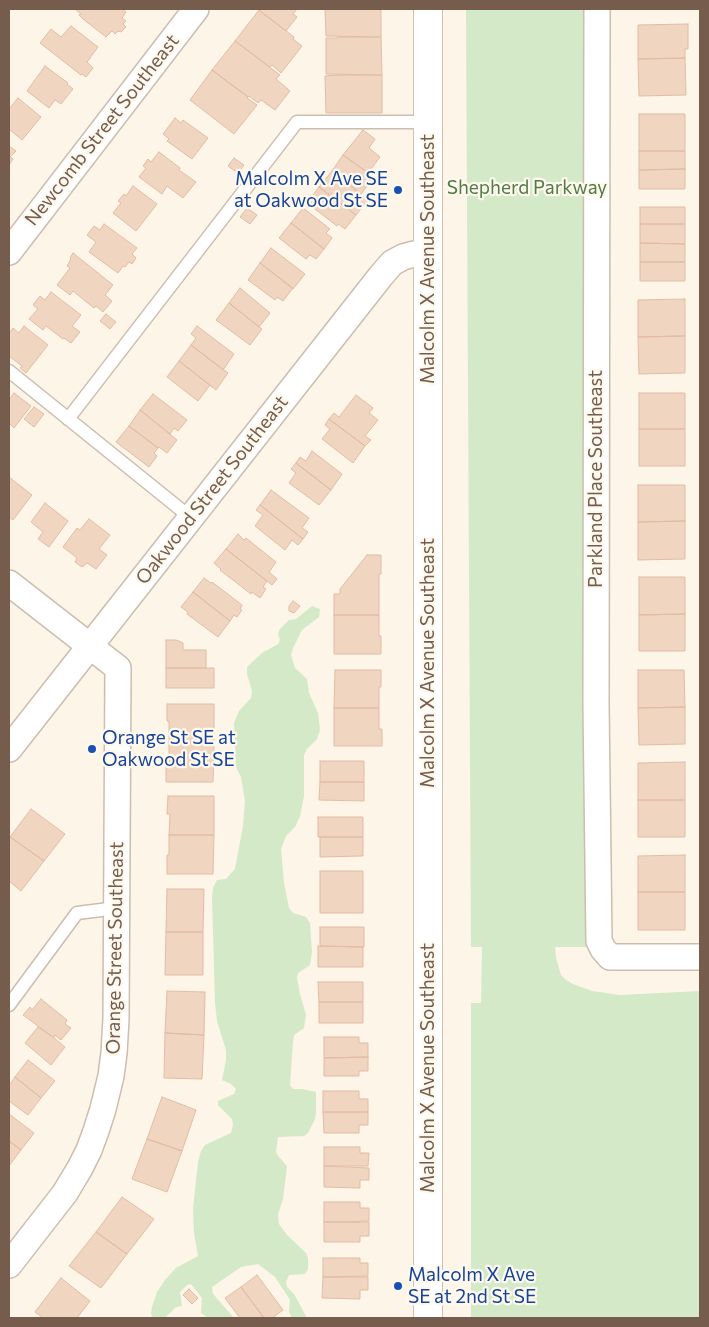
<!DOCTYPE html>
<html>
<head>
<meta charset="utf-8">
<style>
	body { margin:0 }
	#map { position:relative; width:709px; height:1327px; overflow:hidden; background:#fcf5e8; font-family:Commissioner,sans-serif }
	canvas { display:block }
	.frame { position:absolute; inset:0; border:10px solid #755c4d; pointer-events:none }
</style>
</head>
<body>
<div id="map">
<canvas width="709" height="1327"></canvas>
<div class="frame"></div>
</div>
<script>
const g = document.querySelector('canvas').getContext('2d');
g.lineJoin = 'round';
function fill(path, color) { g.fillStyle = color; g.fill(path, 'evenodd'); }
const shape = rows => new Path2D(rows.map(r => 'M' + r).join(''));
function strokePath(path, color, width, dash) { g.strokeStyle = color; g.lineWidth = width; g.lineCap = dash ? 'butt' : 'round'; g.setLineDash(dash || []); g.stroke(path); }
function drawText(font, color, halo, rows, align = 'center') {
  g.font = font + ' Commissioner,sans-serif'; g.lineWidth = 4.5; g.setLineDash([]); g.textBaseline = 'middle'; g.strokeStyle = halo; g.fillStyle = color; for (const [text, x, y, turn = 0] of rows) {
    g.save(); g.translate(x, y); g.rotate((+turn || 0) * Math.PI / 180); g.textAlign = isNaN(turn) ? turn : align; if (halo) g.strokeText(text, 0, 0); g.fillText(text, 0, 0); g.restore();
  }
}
const green = shape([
	[466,9,586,9,586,947,555,947,556,958,561,975,566,980,573,984,592,991,620,995,700,991,700,1318,471,1318,471,1003,481,1003,482,947,471,947],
	[312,606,320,609,319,617,302,630,293,648,291,655,295,668,307,679,309,693,318,713,320,730,317,739,307,749,304,755,304,796,300,816,295,827,286,836,281,849,284,883,289,908,293,913,306,917,310,923,312,952,310,965,298,973,297,978,300,994,306,1015,304,1028,294,1035,293,1042,290,1085,293,1089,302,1089,316,1092,316,1112,315,1119,308,1133,304,1136,278,1137,276,1152,279,1157,287,1166,283,1199,278,1214,279,1224,287,1235,306,1253,308,1258,308,1269,305,1274,289,1275,286,1282,287,1287,294,1294,307,1318,292,1318,289,1312,290,1300,275,1277,258,1264,241,1267,212,1287,213,1294,234,1318,208,1318,201,1313,202,1298,191,1284,187,1285,180,1292,182,1306,176,1307,165,1318,153,1318,151,1314,152,1307,157,1292,165,1280,176,1268,198,1256,194,1233,193,1209,198,1162,201,1151,205,1145,231,1133,233,1125,232,1119,218,1105,218,1101,234,1094,236,1089,231,1084,222,1080,226,1060,226,1050,217,1021,215,1003,212,896,213,888,217,880,226,879,235,869,243,826,245,801,241,777,236,767,234,723,239,711,251,698,252,691,247,674,247,667,262,653,278,644,280,640,278,634,280,629,289,620,296,619]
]);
const building = shape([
	[77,9,122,9,126,12,122,18,126,21,123,24,126,27,121,32,118,31,115,34,112,31,106,37,83,19,79,15,81,14,76,10,77,9],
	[257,9,297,9,293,14,297,17,286,31,257,9],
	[325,9,381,9,381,37,326,36,325,9],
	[259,10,294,37,293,39,302,46,281,73,272,65,270,67,235,41,259,10],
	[688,24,688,49,685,49,685,58,638,59,638,25,688,24],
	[71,26,98,47,87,62,93,68,86,77,82,74,81,75,40,43,51,29,61,37,71,26],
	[338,37,381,37,382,75,326,74,326,38,338,38,338,37],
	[235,41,280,75,276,79,290,91,275,110,261,100,258,103,249,96,248,97,212,70,235,41],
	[685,58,686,95,639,96,638,59,685,58],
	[45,66,68,83,67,84,73,89,61,104,55,100,49,108,27,91,45,66],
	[212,70,248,97,247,98,257,105,234,134,190,100,212,70],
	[338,75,382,75,382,113,326,113,325,76,338,75],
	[18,98,41,117,22,140,9,129,9,109,18,98],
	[639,114,685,114,685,151,639,151,639,114],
	[175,118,181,123,183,120,208,138,192,159,167,141,169,139,163,134,175,118],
	[363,130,375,139,369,148,380,157,368,173,343,155,363,130],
	[9,146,16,151,10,157,13,159,9,165,9,146],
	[639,151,685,151,685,169,639,170,639,151],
	[159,152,180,168,179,170,196,182,183,198,167,186,162,194,139,177,146,168,143,166,148,159,151,162,159,152],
	[343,155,374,177,361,194,332,171,343,155],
	[234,158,244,165,238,173,228,166,234,158],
	[685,169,685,189,639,189,639,170,685,169],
	[332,171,368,200,356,215,319,187,332,171],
	[133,186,157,204,136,231,113,213,121,203,118,201,124,194,126,196,133,186],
	[319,187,356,215,345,229,338,224,337,226,307,203,319,187],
	[640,207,685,207,685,224,640,224,640,207],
	[247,208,257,215,250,224,240,217,247,208],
	[303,208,330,229,326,233,332,238,324,249,291,223,303,208],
	[291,223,324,249,316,259,310,255,306,259,279,238,291,223],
	[104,224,137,248,132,254,136,258,132,264,129,262,125,267,123,266,118,273,89,252,96,242,87,235,94,226,100,230,104,224],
	[640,224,685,224,685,244,640,243,640,224],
	[640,243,685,244,685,262,640,262,640,243],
	[271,248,305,274,293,289,260,263,271,248],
	[73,253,113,285,105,295,112,301,103,312,96,306,94,308,73,291,70,295,57,285,70,268,67,266,71,259,70,258,73,253],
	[640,262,685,262,685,281,640,281,640,262],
	[260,263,293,288,283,301,277,297,275,300,248,280,260,263],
	[240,288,270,313,259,327,229,303,240,288],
	[51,292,81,315,72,326,80,332,71,343,64,338,63,339,46,326,43,330,29,319,38,309,33,305,40,296,45,300,51,292],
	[685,299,685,336,638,337,638,300,685,299],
	[229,303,262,329,250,345,216,320,229,303],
	[106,314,116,322,110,329,100,321,106,314],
	[24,326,48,345,26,373,20,368,22,366,9,356,9,347,10,345,9,344,9,334,13,328,19,333,24,326],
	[197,326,234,354,223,370,191,345,196,338,191,334,197,326],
	[685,336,685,373,639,374,638,337,685,336],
	[191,345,228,373,216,390,179,361,191,345],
	[179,361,210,385,198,401,167,377,179,361],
	[14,393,31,406,14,428,9,423,9,400,14,393],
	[639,393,685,393,685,429,639,429,639,393],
	[153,394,187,420,178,431,174,428,170,434,140,410,153,394],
	[356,395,373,408,369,413,378,420,365,436,371,440,365,446,329,419,334,413,339,417,356,395],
	[34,407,44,414,34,427,24,419,34,407],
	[140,410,177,440,167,453,159,447,158,448,129,426,140,410],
	[329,419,365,446,353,463,322,439,330,429,325,425,329,419],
	[129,426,158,448,154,453,157,456,149,467,116,442,129,426],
	[639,429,685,429,685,466,639,466,639,429],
	[312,451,342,474,331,490,296,463,300,457,306,461,312,451],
	[296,463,331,490,319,505,289,483,296,473,291,469,296,463],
	[9,477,32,495,13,520,9,517,9,477],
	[638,485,685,485,685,521,638,522,638,485],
	[271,490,309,518,302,528,308,532,303,539,260,505,271,490],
	[45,503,68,521,49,547,38,539,43,532,31,522,45,503],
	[260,505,303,539,298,545,292,540,285,550,255,526,263,515,256,510,260,505],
	[89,519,110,535,99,549,107,555,96,569,87,563,82,567,75,562,77,558,63,547,77,528,80,530,89,519],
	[685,521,685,559,638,560,638,522,685,521],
	[238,534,244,540,246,538,276,562,269,572,277,579,272,585,226,549,238,534],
	[226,549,267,581,263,587,266,589,260,598,252,592,251,594,220,570,221,569,214,563,226,549],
	[367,555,381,555,381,574,379,574,379,615,334,615,334,594,340,594,340,589,367,555],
	[639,577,685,577,685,614,639,615,639,577],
	[204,578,211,583,212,582,242,605,240,609,242,610,237,617,234,615,230,621,193,592,204,578],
	[193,592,230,621,218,637,187,614,188,612,181,607,193,592],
	[293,601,300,606,294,613,289,611,289,606,293,601],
	[685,614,685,651,639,651,639,615,685,614],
	[334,615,379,615,379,636,381,636,381,654,334,654,334,615],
	[166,640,176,640,183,643,183,650,206,650,206,668,166,668,166,640],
	[166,668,214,668,214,688,166,688,166,668],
	[335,670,381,670,381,687,379,687,379,708,334,708,335,670],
	[638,670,684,670,685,707,638,708,638,670],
	[167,704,214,704,214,743,169,742,169,721,167,721,167,704],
	[685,707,685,744,639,745,638,708,685,707],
	[334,708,379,708,379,729,382,729,382,746,334,746,334,708],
	[169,742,214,743,213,782,166,782,166,763,169,763,169,742],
	[320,761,364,761,364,782,320,782,320,761],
	[685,762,685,800,638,800,638,763,685,762],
	[320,782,364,782,364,801,319,800,320,782],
	[168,796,214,796,214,835,169,835,170,814,167,814,168,796],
	[638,800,685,800,685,837,638,837,638,800],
	[31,809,65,834,44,861,10,837,31,809],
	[318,817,363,817,363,837,318,837,318,817],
	[169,835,214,835,213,874,167,874,167,855,169,855,169,835],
	[10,837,44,861,21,891,9,881,9,838,10,837],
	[320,837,363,837,363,856,320,857,320,837],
	[685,855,685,892,638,892,638,856,685,855],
	[320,871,363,871,363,913,320,913,320,871],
	[167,889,204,889,203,932,166,932,167,889],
	[638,892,685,892,685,930,638,930,638,892],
	[320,927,364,927,364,947,320,946,320,927],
	[166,932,203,932,203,975,165,975,166,932],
	[318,946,363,947,363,967,318,967,318,946],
	[318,982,363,982,363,1002,319,1002,318,982],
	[167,991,205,992,204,1035,165,1033,167,991],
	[41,999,67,1020,65,1024,71,1028,61,1040,55,1035,54,1037,53,1037,23,1015,30,1007,32,1010,41,999],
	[319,1002,363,1002,363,1023,319,1023,319,1002],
	[38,1027,53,1037,65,1047,51,1065,25,1043,38,1027],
	[165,1033,204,1035,202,1079,164,1078,165,1033],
	[324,1037,359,1037,359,1043,368,1043,368,1057,324,1058,324,1037],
	[368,1057,368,1071,359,1071,359,1076,324,1076,324,1058,368,1057],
	[28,1060,55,1081,41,1098,15,1077,28,1060],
	[15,1077,41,1098,28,1115,9,1101,9,1086,15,1077],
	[323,1091,359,1091,359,1099,368,1099,368,1112,323,1112,323,1091],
	[162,1097,196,1110,182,1151,147,1139,162,1097],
	[323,1112,368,1112,368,1125,359,1125,359,1133,324,1133,323,1112],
	[9,1114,34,1133,21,1150,9,1141,9,1114],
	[147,1139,182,1151,167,1192,132,1179,147,1139],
	[9,1141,21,1150,9,1166,9,1141],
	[324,1147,360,1147,360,1153,369,1153,368,1166,324,1166,324,1147],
	[324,1166,369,1168,369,1180,360,1180,360,1188,324,1187,324,1166],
	[122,1197,154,1219,127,1254,96,1232,122,1197],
	[324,1202,360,1202,360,1208,369,1208,369,1221,360,1221,360,1222,324,1222,324,1202],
	[324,1222,369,1222,369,1236,360,1236,360,1242,324,1242,324,1222],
	[96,1232,127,1254,101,1288,69,1266,96,1232],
	[323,1258,360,1258,360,1263,368,1263,368,1276,323,1277,323,1258],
	[257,1275,283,1310,272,1318,264,1318,241,1287,257,1275],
	[323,1277,368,1277,368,1290,360,1290,360,1299,322,1298,323,1277],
	[61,1278,90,1301,77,1318,43,1318,35,1312,61,1278],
	[241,1287,264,1318,240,1318,225,1298,241,1287],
	[189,1289,198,1298,192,1304,183,1295,189,1289]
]);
const lane = shape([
	[9,371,190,517],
	[68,419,297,122,428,122],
	[9,1005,77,913,117,908]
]);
const street = shape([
	[597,9,596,704,599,941,603,949,610,957,700,957],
	[9,252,196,9],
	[9,583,118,668,116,1019,114,1053,111,1076,103,1109,96,1131,89,1150,80,1168,65,1193,9,1265],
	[9,749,380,277,392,263,403,257,414,254,428,254]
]);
const secondary = shape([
	[428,1318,428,9]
]);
const markers = [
	[398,190,5,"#1a4fb4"],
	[92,749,5,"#1a4fb4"],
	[398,1286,5,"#1a4fb4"]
];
const streetNames = [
	["Newcomb Street Southeast",102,130,-52],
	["Malcolm X Avenue Southeast",428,259,-90],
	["Parkland Place Southeast",596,479,-90],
	["Oakwood Street Southeast",212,490,-52],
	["Malcolm X Avenue Southeast",428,663,-90],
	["Orange Street Southeast",115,948,-89],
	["Malcolm X Avenue Southeast",428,1068,-90]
];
const transitNames = [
	["Malcolm X Ave SE",388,179,"right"],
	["at Oakwood St SE",388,201,"right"],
	["Orange St SE at",102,738],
	["Oakwood St SE",102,760],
	["Malcolm X Ave",408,1275],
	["SE at 2nd St SE",408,1297]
];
const parkNames = [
	["Shepherd Parkway",527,188]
];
fill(green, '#d3e9c7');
fill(building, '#f0d5c1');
strokePath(building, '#e2bca2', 1);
strokePath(lane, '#cdbdae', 15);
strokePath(street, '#cdbdae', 28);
strokePath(secondary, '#d2bfaf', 30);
strokePath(lane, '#fff', 12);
strokePath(street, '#fff', 25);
strokePath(secondary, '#fff', 28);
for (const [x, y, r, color] of markers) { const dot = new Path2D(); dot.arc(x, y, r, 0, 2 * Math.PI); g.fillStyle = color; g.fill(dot); strokePath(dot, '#fef9ee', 2); }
drawText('19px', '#755c4d', '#fef9ee', streetNames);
drawText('19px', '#164399', '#fef9ee', transitNames, 'left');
drawText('19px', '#537a45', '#fef9ee', parkNames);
</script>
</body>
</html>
